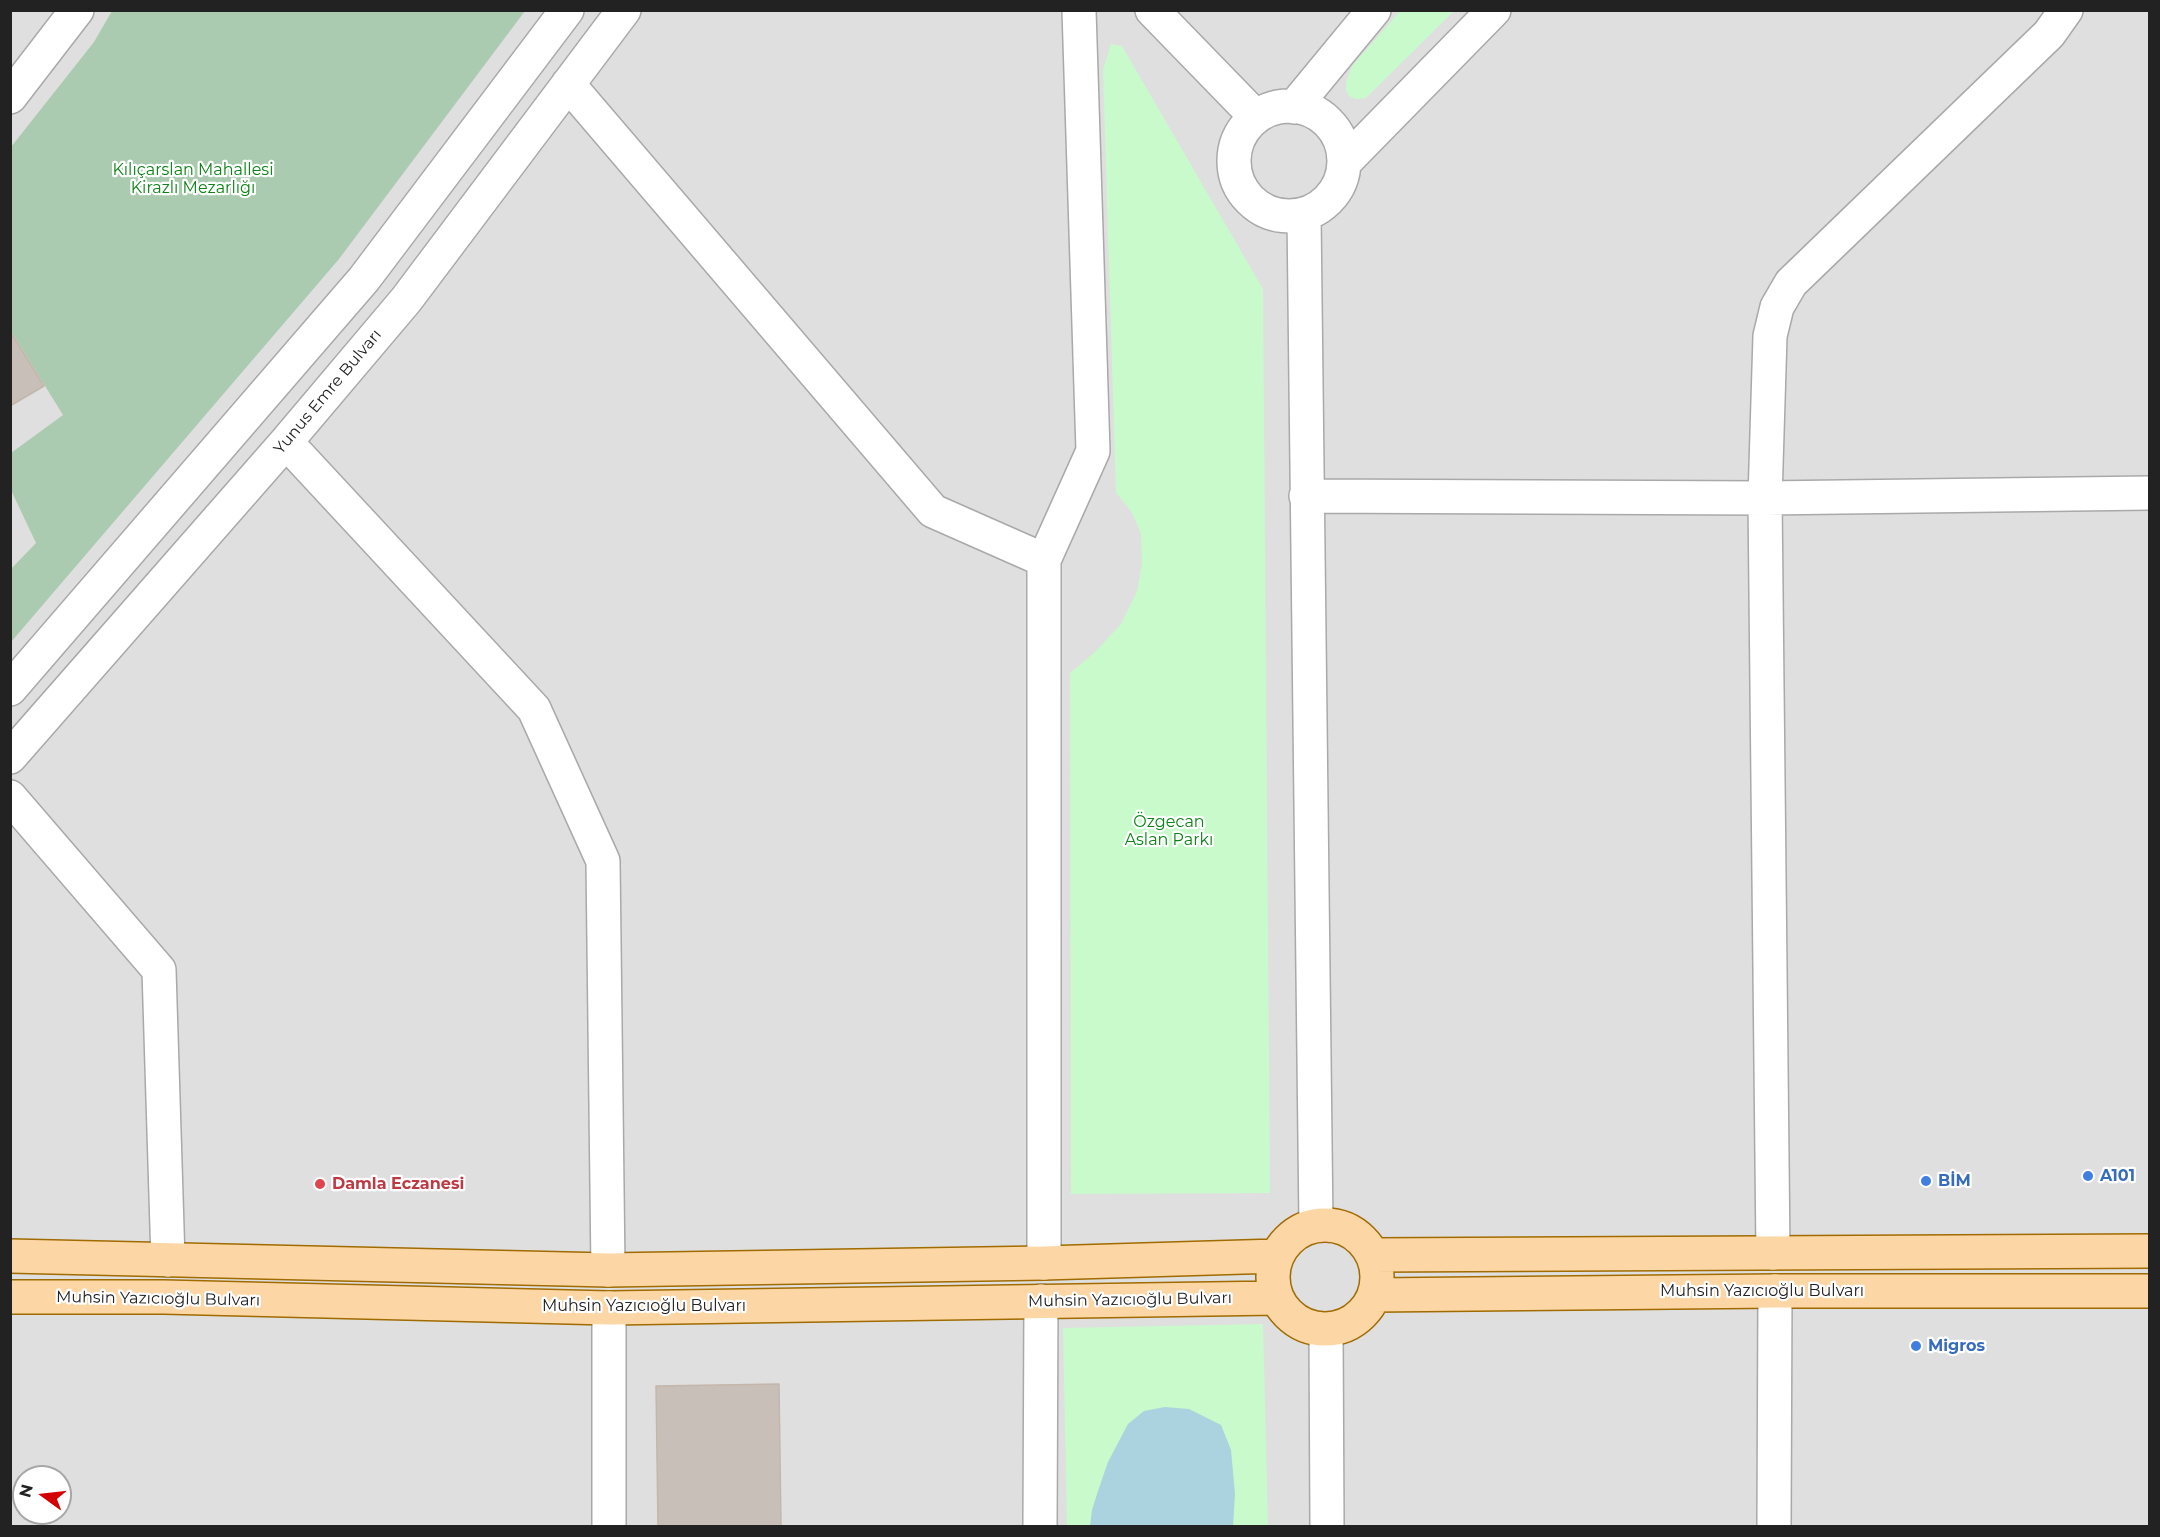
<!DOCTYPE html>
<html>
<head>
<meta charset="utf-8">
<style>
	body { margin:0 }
	#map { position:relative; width:2160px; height:1537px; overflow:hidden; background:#f2efe9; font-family:Montserrat,sans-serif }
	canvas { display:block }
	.frame { position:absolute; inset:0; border:12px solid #222; pointer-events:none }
	.north { position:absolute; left:12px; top:1465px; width:60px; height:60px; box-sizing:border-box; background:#fff; border:2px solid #a7a7a7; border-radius:50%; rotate:285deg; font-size:16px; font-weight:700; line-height:24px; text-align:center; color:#222 }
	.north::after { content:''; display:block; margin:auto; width:21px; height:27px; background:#d40000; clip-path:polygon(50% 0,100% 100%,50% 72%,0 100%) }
</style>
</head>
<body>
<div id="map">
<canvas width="2160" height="1537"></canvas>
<div class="frame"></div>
<div class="north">N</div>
</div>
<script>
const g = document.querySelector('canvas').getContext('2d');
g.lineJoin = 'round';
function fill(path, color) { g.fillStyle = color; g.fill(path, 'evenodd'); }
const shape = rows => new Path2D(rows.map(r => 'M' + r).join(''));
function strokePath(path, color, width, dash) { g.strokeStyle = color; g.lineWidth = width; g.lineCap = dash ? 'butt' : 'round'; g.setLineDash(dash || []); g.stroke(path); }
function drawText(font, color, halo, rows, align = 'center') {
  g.font = font + ' Montserrat,sans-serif'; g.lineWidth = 4.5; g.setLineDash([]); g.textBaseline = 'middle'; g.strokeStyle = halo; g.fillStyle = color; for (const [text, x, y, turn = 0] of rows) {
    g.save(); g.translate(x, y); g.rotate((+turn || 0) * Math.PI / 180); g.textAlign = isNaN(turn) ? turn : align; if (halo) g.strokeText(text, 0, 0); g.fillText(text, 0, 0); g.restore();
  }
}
const residential = shape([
	[10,11,2149,11,2149,1526,11,1526],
	[24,1477,60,1477,60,1513,24,1513]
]);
const cemetery = shape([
	[112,11,525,11,339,259,11,642,11,569,36,543,11,490,11,453,63,415,11,331,11,147,94,42]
]);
const park = shape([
	[1401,10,1454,11,1366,98,1356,99,1349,96,1346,90,1346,83,1352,66],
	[1111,44,1122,46,1263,289,1270,1193,1071,1194,1070,673,1096,651,1121,624,1137,591,1142,563,1141,533,1131,511,1116,493,1103,70],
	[1263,1324,1268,1526,1067,1526,1063,1328]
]);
const water = shape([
	[1165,1407,1189,1409,1221,1425,1231,1450,1235,1494,1233,1526,1090,1526,1092,1510,1098,1491,1108,1462,1128,1424,1144,1411]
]);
const building = shape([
	[10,331,44,386,10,406,10,331],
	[779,1384,781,1526,658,1526,656,1386,779,1384]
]);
const minor = shape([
	[1152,10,1256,117],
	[568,84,933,511,1044,560,1093,451,1079,10],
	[10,97,77,10],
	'1234 161a55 55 0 1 1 110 0a55 55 0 1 1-110 0Z',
	[1294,107,1374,10],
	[1345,162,1494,10],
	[1304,215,1316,1225],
	[286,442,534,709,603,861,608,1270],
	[1306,496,1765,498,2150,493],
	[1044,560,1044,1263],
	[10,689,364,279,567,10],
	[10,757,286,442,406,300,624,10],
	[10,797,159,970,168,1260],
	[1773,1253,1765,498,1770,336,1777,307,1791,283,2049,34,2066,10],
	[1326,1330,1327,1526],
	[609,1526,609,1308],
	[1040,1526,1041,1301],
	[1774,1526,1775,1291]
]);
const primary = shape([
	'1273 1277a52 52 0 1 1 104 0a52 52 0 1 1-104 0Z',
	[1373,1255,2150,1251],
	[10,1256,608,1270,1044,1263,1277,1256],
	[1374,1295,1775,1291,2150,1291],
	[10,1297,164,1297,609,1308,1277,1298]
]);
const markers = [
	[2088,1176,6,"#3f7fe0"],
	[1926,1181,6,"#3f7fe0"],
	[320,1184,6,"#e0444e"],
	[1916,1346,6,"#3f7fe0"]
];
const parkNames = [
	["Kılıçarslan Mahallesi",193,170],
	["Kirazlı Mezarlığı",193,188],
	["Özgecan",1169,822],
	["Aslan Parkı",1169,840]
];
const streetNames = [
	["Yunus Emre Bulvarı",328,392,-50],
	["Muhsin Yazıcıoğlu Bulvarı",1762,1291],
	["Muhsin Yazıcıoğlu Bulvarı",158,1299,1],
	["Muhsin Yazıcıoğlu Bulvarı",1130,1300,-1],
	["Muhsin Yazıcıoğlu Bulvarı",644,1306]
];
const shopNames = [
	["A101",2100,1176],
	["BİM",1938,1181],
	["Migros",1928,1346]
];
const healthNames = [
	["Damla Eczanesi",332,1184]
];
fill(residential, '#e0dfdf');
fill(cemetery, '#aacbaf');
fill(park, '#c8facc');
fill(water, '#aad3df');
fill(building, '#c7bfb8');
strokePath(building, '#c4b6ab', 1.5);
strokePath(minor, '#a9a9a9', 36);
strokePath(primary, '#a06b00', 36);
strokePath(minor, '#fff', 33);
strokePath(primary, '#fcd6a4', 33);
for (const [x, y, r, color] of markers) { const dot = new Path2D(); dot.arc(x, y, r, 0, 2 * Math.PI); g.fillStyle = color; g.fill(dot); strokePath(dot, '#fff', 2); }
drawText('16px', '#0c8416', '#fff', parkNames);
drawText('16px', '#222', '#fff', streetNames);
drawText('bold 16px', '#366cbe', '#fff', shopNames, 'left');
drawText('bold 16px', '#be3a42', '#fff', healthNames, 'left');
</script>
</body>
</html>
